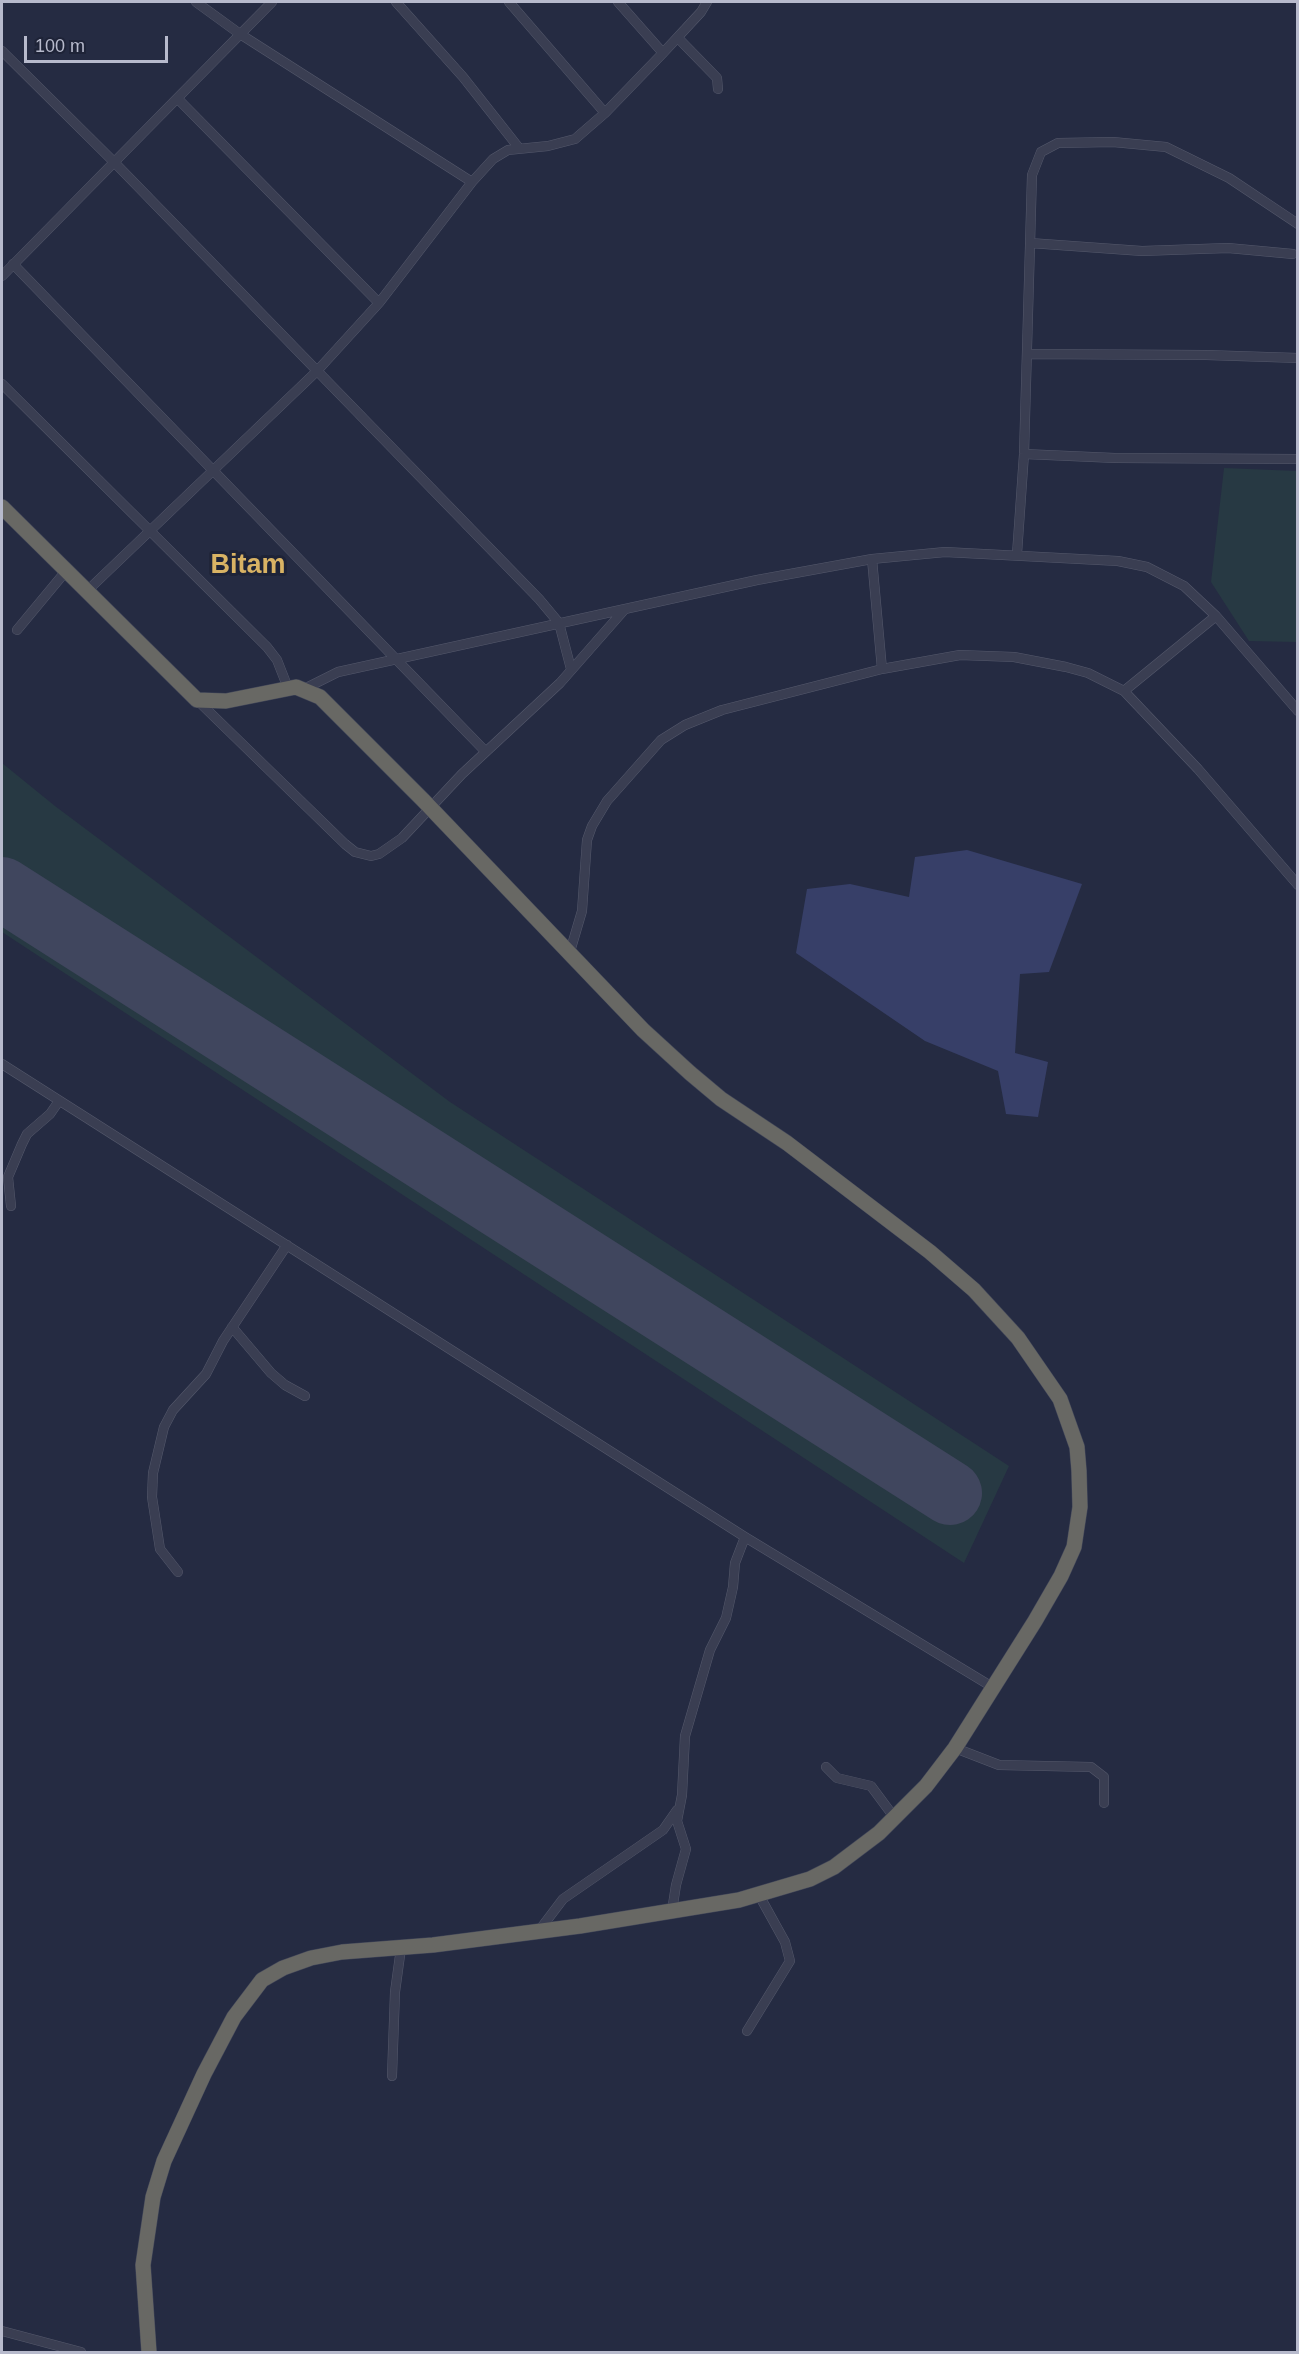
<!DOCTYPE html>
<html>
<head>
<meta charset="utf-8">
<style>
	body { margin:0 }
	#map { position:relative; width:1299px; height:2354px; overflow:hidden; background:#252b42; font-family:Arial,sans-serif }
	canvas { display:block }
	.frame { position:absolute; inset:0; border:3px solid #b7bacc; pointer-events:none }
	.scale { position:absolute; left:24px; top:36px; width:144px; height:27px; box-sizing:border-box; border:3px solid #b7bacc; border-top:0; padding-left:8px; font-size:18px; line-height:21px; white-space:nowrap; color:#b7bacc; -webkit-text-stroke:4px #1e2337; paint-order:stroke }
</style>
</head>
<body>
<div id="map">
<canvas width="1299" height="2354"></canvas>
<div class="frame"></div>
<div class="scale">100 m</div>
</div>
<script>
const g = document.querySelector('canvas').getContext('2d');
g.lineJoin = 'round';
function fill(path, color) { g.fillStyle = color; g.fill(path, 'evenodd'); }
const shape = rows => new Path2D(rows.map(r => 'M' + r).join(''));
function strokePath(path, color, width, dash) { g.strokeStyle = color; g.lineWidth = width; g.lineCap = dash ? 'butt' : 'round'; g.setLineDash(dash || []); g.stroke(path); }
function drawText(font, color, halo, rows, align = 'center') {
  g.font = font + ' Arial,sans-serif'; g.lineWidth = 6; g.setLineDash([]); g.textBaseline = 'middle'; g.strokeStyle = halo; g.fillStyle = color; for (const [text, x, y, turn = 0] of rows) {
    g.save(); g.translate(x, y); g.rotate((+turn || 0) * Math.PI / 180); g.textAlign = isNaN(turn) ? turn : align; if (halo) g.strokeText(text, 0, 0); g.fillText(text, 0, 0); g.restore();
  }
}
const green = shape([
	[1224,468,1297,471,1297,642,1249,641,1211,582],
	[2,763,55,806,450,1102,1009,1466,964,1563,2,932]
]);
const water = shape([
	[967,850,1082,884,1049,972,1020,974,1015,1053,1048,1062,1038,1117,1006,1114,998,1071,925,1041,796,953,807,889,850,884,909,897,915,857]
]);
const runway = shape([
	[2,889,950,1493]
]);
const minor = shape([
	[196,2,240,34,472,182],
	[396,2,463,77,519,148],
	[509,2,605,113],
	[618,2,663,53],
	[678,38,717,78,718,89],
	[2,51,113,161,539,599,559,623,571,669],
	[178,99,379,303],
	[1030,243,1142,251,1228,248,1293,254],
	[13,264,485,751],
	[2,276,272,2],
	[1027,354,1206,355,1298,358],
	[2,384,267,647,277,660,288,688],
	[1024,454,1115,458,1298,459],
	[1017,554,1024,454,1032,175,1041,152,1058,143,1113,142,1166,147,1229,178,1298,224],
	[872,559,882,669],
	[87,591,317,371,379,303,472,182,493,159,508,150,548,146,575,139,605,113,663,53,701,12,707,2],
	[17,630,66,571],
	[304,689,338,672,757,580,872,559,945,552,1118,561,1147,567,1184,586,1216,616,1298,711],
	[1124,691,1216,616],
	[197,700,345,844,355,852,371,856,379,854,402,838,462,774,560,683,625,609],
	[569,955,582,911,587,840,592,826,607,801,661,740,685,725,722,710,882,669,960,655,1014,657,1066,667,1088,673,1124,691,1198,769,1298,885],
	[2,1064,745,1537,994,1688],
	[11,1206,8,1177,22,1144,27,1134,50,1114,59,1101],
	[232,1327,271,1373,285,1385,305,1396],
	[178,1572,160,1549,152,1497,153,1473,164,1427,173,1410,206,1374,223,1341,287,1245],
	[955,1748,999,1765,1091,1767,1104,1777,1104,1803],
	[826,1767,837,1778,871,1786,894,1817],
	[672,1911,676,1885,686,1849,677,1821,682,1795,685,1736,710,1650,726,1618,733,1587,735,1563,745,1537],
	[538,1932,563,1899,663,1830,677,1810],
	[747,2031,790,1961,785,1942,759,1895],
	[392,2076,395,1992,401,1948],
	[2,2331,81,2352]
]);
const trunk = shape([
	[2,507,197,700,226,701,296,687,320,697,423,800,643,1030,690,1073,721,1099,787,1143,930,1252,974,1290,1018,1338,1060,1399,1077,1447,1079,1471,1080,1507,1074,1547,1061,1576,1035,1621,955,1748,926,1786,879,1833,834,1867,810,1879,739,1900,580,1926,433,1945,342,1952,311,1958,283,1968,262,1980,234,2017,204,2074,164,2161,153,2197,143,2265,149,2352]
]);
const townNames = [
	["Bitam",248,566]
];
fill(green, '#273943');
fill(water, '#373f68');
strokePath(runway, '#40465e', 64);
strokePath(minor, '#55596c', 10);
strokePath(trunk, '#414659', 16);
strokePath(minor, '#3a3e52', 9);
strokePath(trunk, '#686864', 15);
drawText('bold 27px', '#d9b364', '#1e2337', townNames);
</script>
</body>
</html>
